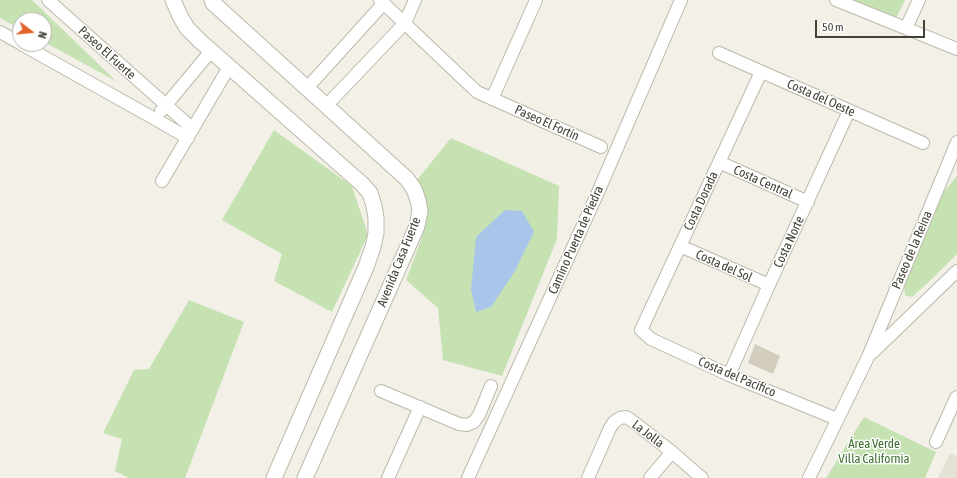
<!DOCTYPE html>
<html>
<head>
<meta charset="utf-8">
<style>
	body { margin:0 }
	#map { position:relative; width:957px; height:478px; overflow:hidden; background:#f2f0e7; font-family:"Asap Condensed",sans-serif }
	canvas { display:block }
	.north { position:absolute; left:12px; top:12px; width:40px; height:40px; box-sizing:border-box; background:#fff; border:1px solid #b4b3af; border-radius:50%; rotate:106deg; font-size:11px; font-weight:700; line-height:16px; text-align:center; color:#444137 }
	.north::after { content:''; display:block; margin:auto; width:14px; height:18px; background:#e4632b; clip-path:polygon(50% 0,100% 100%,50% 72%,0 100%) }
	.scale { position:absolute; left:815px; top:20px; width:110px; height:18px; box-sizing:border-box; border:2px solid #444137; border-top:0; padding-left:5px; font-size:12px; line-height:14px; white-space:nowrap; color:#444137; -webkit-text-stroke:3px #fff; paint-order:stroke }
</style>
</head>
<body>
<div id="map">
<canvas width="957" height="478"></canvas>
<div class="north">N</div>
<div class="scale">50 m</div>
</div>
<script>
const g = document.querySelector('canvas').getContext('2d');
g.lineJoin = 'round';
function fill(path, color) { g.fillStyle = color; g.fill(path, 'evenodd'); }
const shape = rows => new Path2D(rows.map(r => 'M' + r).join(''));
function strokePath(path, color, width, dash) { g.strokeStyle = color; g.lineWidth = width; g.lineCap = dash ? 'butt' : 'round'; g.setLineDash(dash || []); g.stroke(path); }
function drawText(font, color, halo, rows, align = 'center') {
  g.font = font + ' "Asap Condensed",sans-serif'; g.lineWidth = 3; g.setLineDash([]); g.textBaseline = 'middle'; g.strokeStyle = halo; g.fillStyle = color; for (const [text, x, y, turn = 0] of rows) {
    g.save(); g.translate(x, y); g.rotate((+turn || 0) * Math.PI / 180); g.textAlign = isNaN(turn) ? turn : align; if (halo) g.strokeText(text, 0, 0); g.fillText(text, 0, 0); g.restore();
  }
}
const residential = shape([
	[950,453,957,456,957,478,938,478]
]);
const green = shape([
	[0,0,32,0,116,81,44,42,44,20,20,20,20,29,0,18],
	[852,0,905,0,895,20],
	[274,130,352,186,368,235,332,312,274,281,282,254,222,220],
	[451,138,559,186,557,239,502,376,443,360,438,308,406,280,421,240,428,214,417,180],
	[957,176,957,254,934,277,912,297,905,295,904,287,943,193],
	[189,300,244,322,185,478,129,478,115,471,122,439,103,433,134,370,149,369],
	[864,417,936,452,925,478,826,478]
]);
const water = shape([
	[505,210,522,211,534,232,515,271,491,307,476,312,471,289,476,237]
]);
const building = shape([
	[755,344,780,356,773,374,748,363]
]);
const minor = shape([
	[48,0,193,129],
	[380,0,477,92,601,147],
	[836,0,957,49],
	[906,28,919,0],
	[0,32,20,43],
	[21,44,155,119,188,138],
	[719,53,923,143],
	[761,72,641,330,651,339,729,375,837,419],
	[307,88,384,3],
	[492,99,536,0],
	[326,106,405,23,415,0],
	[161,111,211,51],
	[719,162,808,202],
	[162,181,229,67],
	[680,246,769,285],
	[872,353,957,271],
	[729,375,769,285,849,111],
	[381,391,459,424,467,425,474,422,479,415,491,386],
	[936,442,956,398,957,397],
	[388,478,420,407],
	[468,478,599,190,681,0],
	[588,478,610,428,614,422,620,418,626,417,631,420,672,452,702,478],
	[650,478,672,452],
	[809,478,868,357,957,142]
]);
const tertiary = shape([
	[173,0,180,16,187,28,200,41,362,184,370,193,374,206,376,218,376,233,373,247,366,267,274,478],
	[212,0,213,3,407,179,414,189,418,200,420,211,417,226,410,242,305,478]
]);
const streetNames = [
	["Paseo El Fuerte",107,53,42],
	["Costa del Oeste",821,98,24],
	["Paseo El Fortín",547,123,24],
	["Costa Central",763,182,24],
	["Costa Dorada",701,201,-65],
	["Camino Puerta de Piedra",576,240,-66],
	["Costa Norte",789,242,-65],
	["Paseo de la Reina",912,250,-67],
	["Avenida Casa Fuerte",399,262,-68],
	["Costa del Sol",724,266,24],
	["Costa del Pacífico",737,377,23],
	["La Jolla",648,434,37]
];
const parkNames = [
	["Área Verde",874,444],
	["Villa California",874,459]
];
fill(residential, '#e5e2d5');
fill(green, '#c6e2b3');
fill(water, '#a9c5e9');
fill(building, '#d2cdbd');
strokePath(minor, '#bcb9aa', 14);
strokePath(tertiary, '#bcb9aa', 17);
strokePath(minor, '#fff', 12);
strokePath(tertiary, '#fff', 15);
drawText('13px', '#444137', '#fff', streetNames);
drawText('13px', '#3e7030', '#fff', parkNames);
</script>
</body>
</html>
